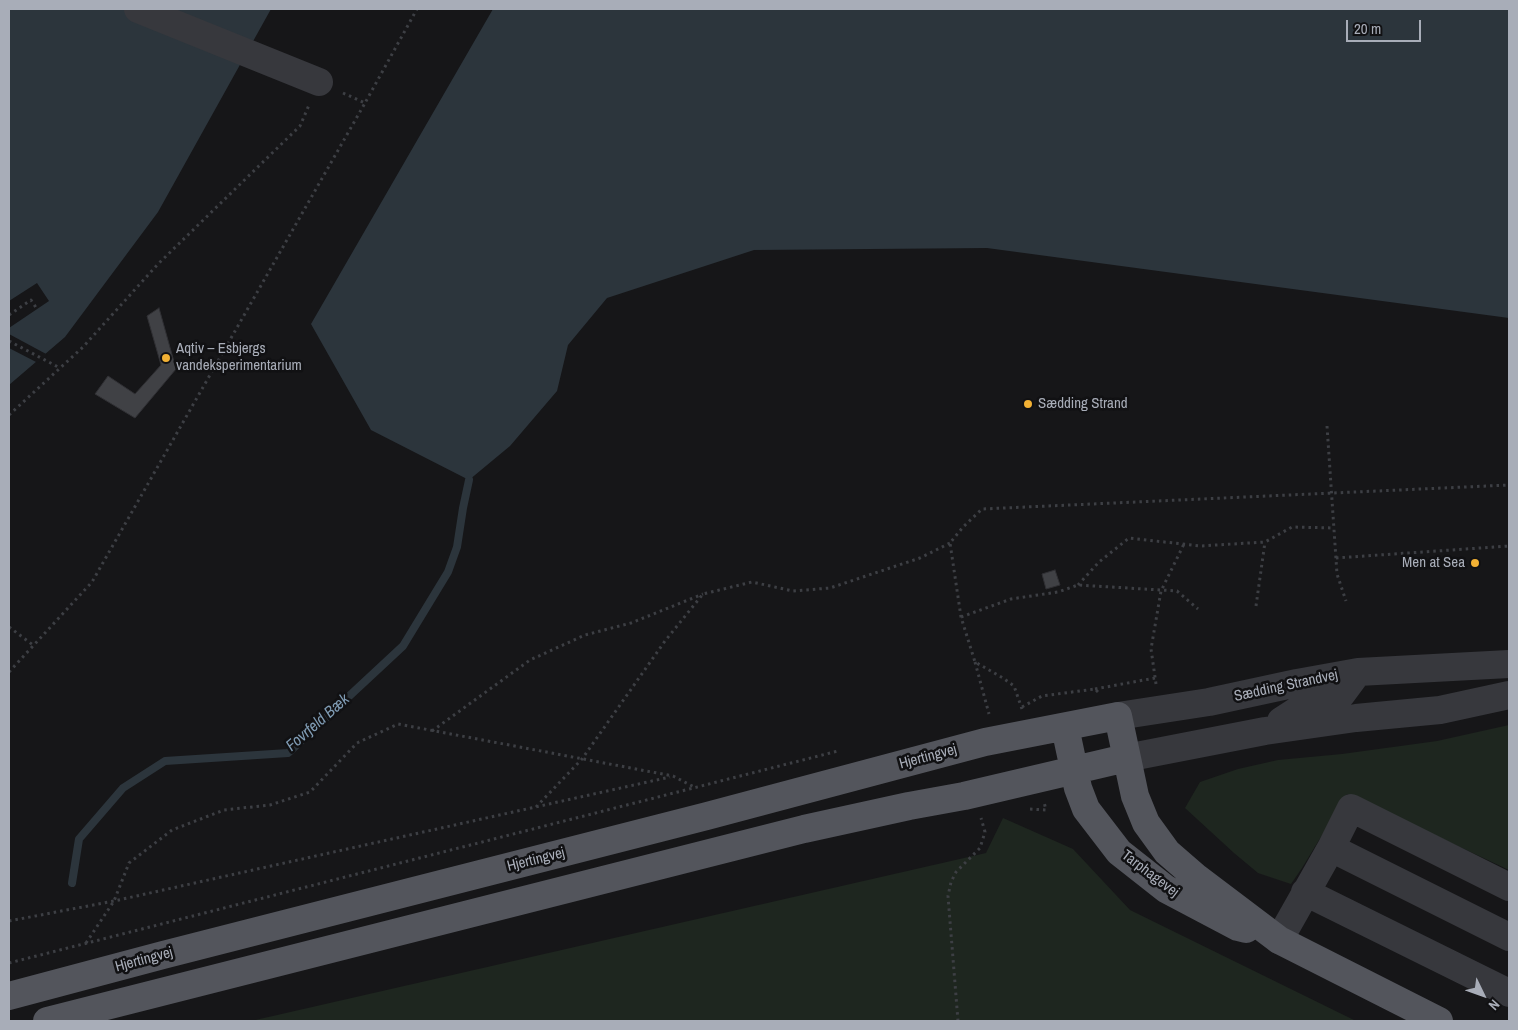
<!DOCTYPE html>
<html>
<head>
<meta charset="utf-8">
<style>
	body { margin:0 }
	#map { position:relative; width:1518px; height:1030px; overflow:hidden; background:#161618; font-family:"Archivo Narrow",sans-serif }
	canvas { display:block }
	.frame { position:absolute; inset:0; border:10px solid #a8adb8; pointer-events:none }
	.north { position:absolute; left:1458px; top:970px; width:50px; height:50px; -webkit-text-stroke:4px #111113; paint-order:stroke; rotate:132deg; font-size:14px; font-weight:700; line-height:20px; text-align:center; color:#a8adb8 }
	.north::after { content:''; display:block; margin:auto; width:18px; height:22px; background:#a8adb8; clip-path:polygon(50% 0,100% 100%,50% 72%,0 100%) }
	.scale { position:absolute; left:1346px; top:20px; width:75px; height:22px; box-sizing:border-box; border:2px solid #a8adb8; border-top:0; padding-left:6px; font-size:15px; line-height:18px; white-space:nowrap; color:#a8adb8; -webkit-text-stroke:4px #111113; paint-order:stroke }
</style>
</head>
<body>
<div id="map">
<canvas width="1518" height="1030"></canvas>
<div class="frame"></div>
<div class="north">N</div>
<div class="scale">20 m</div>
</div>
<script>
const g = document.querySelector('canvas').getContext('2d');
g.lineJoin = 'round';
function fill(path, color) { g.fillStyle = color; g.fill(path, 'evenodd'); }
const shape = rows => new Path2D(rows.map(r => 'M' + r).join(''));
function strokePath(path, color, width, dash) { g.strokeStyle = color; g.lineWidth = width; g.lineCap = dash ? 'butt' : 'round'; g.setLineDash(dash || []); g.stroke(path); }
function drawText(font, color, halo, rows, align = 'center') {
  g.font = font + ' "Archivo Narrow",sans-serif'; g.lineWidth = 5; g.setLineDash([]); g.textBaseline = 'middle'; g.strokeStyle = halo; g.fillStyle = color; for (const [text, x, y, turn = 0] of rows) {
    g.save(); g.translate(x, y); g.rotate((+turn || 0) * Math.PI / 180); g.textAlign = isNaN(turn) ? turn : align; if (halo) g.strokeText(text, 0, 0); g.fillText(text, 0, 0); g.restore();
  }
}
const green = shape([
	[1509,725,1509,870,1347,794,1302,868,1291,884,1258,873,1234,853,1185,808,1200,782,1238,769,1278,760,1342,754,1437,741],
	[1003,818,1073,849,1130,910,1356,1021,251,1021,986,853]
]);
const water = shape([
	[9,9,271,9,158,212,65,337,9,385],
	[493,9,1509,9,1509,318,987,248,754,250,607,298,568,345,557,391,510,446,469,480,371,430,311,324]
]);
const pier = shape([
	[37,283,49,301,9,328,9,301],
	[9,334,48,355,38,363,9,348]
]);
const stream = shape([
	[72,883,79,839,123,788,165,761,288,753,403,646,448,572,457,547,463,508,469,480]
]);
const building = shape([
	[159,308,176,369,135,418,95,394,108,376,135,394,161,365,147,316,159,308],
	[1055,570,1060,585,1046,589,1042,574,1055,570]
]);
const path = shape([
	[343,93,365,103,417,9],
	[9,315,31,300,37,309],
	[9,341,60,368],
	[9,415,83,347,158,264,300,126,309,105],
	[1327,426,1337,574,1346,601],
	[1336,558,1509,546],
	[1078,585,1099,562,1129,538,1200,546,1265,542,1292,527,1334,528],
	[1256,606,1265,542],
	[961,617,1011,599,1058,592,1078,585,1177,591,1198,609],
	[9,627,33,645],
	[975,662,989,714],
	[9,672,92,582,365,103],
	[1156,684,1151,649,1161,591,1184,544],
	[1095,689,1155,678],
	[1022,707,1042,696,1095,689,1098,692],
	[1022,709,1014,686,1003,678,975,662,961,617,950,543,963,527,982,509,1509,485],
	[432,731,530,660,585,635,631,623,703,594],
	[536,807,582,759,665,641,703,594,752,582,793,591,830,588,920,558,950,543],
	[1030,809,1046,810,1044,802],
	[9,921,114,901,670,777],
	[86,943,114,901,129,863,172,830,224,810,270,805,310,792,357,743,398,724,673,776,694,787],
	[9,963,838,751],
	[958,1021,948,896,951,882,956,872,980,848,985,832,981,818]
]);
const minor = shape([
	[138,9,319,82],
	[1118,716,1209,702,1297,683,1358,672,1509,664],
	[1281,721,1298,710,1341,695,1358,672],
	[1126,758,1265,731,1356,718,1440,710,1509,695],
	[1331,848,1351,808,1509,887],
	[1305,892,1509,993],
	[1279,940,1331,848,1509,937]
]);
const major = shape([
	[1065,727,1078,788,1086,809,1119,852,1166,889,1238,927,1246,929],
	[9,996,163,955,707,816,985,742,1118,716,1135,796,1146,823,1167,852,1197,878,1279,940,1439,1021],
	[47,1021,804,829,909,806,964,796,1126,758]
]);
const markers = [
	[166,358,5,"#f2b134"],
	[1028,404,5,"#f2b134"],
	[1475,563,5,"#f2b134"]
];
const poiNames = [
	["Aqtiv – Esbjergs",176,349],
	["vandeksperimentarium",176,366],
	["Sædding Strand",1038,404],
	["Men at Sea",1465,563,"right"]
];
const streetNames = [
	["Sædding Strandvej",1286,686,-12],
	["Hjertingvej",928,757,-15],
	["Hjertingvej",536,860,-14],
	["Tarphagevej",1150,874,37],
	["Hjertingvej",144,960,-15]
];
const waterNames = [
	["Fovrfeld Bæk",318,723,-41]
];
fill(green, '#1e261f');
fill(water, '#2c353c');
fill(pier, '#161618');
strokePath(stream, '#2c353c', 8);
fill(building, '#404145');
strokePath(building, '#303034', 1);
strokePath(path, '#3d3f44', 3, [2.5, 4]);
strokePath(minor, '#37383d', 28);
strokePath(major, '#53555c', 28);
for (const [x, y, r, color] of markers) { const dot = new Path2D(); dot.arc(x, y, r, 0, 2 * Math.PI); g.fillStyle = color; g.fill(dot); strokePath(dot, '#111113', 2); }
drawText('15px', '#a8adb8', '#111113', poiNames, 'left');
drawText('15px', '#a8adb8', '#111113', streetNames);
drawText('italic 16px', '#7f9bb3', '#111113', waterNames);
</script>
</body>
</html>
